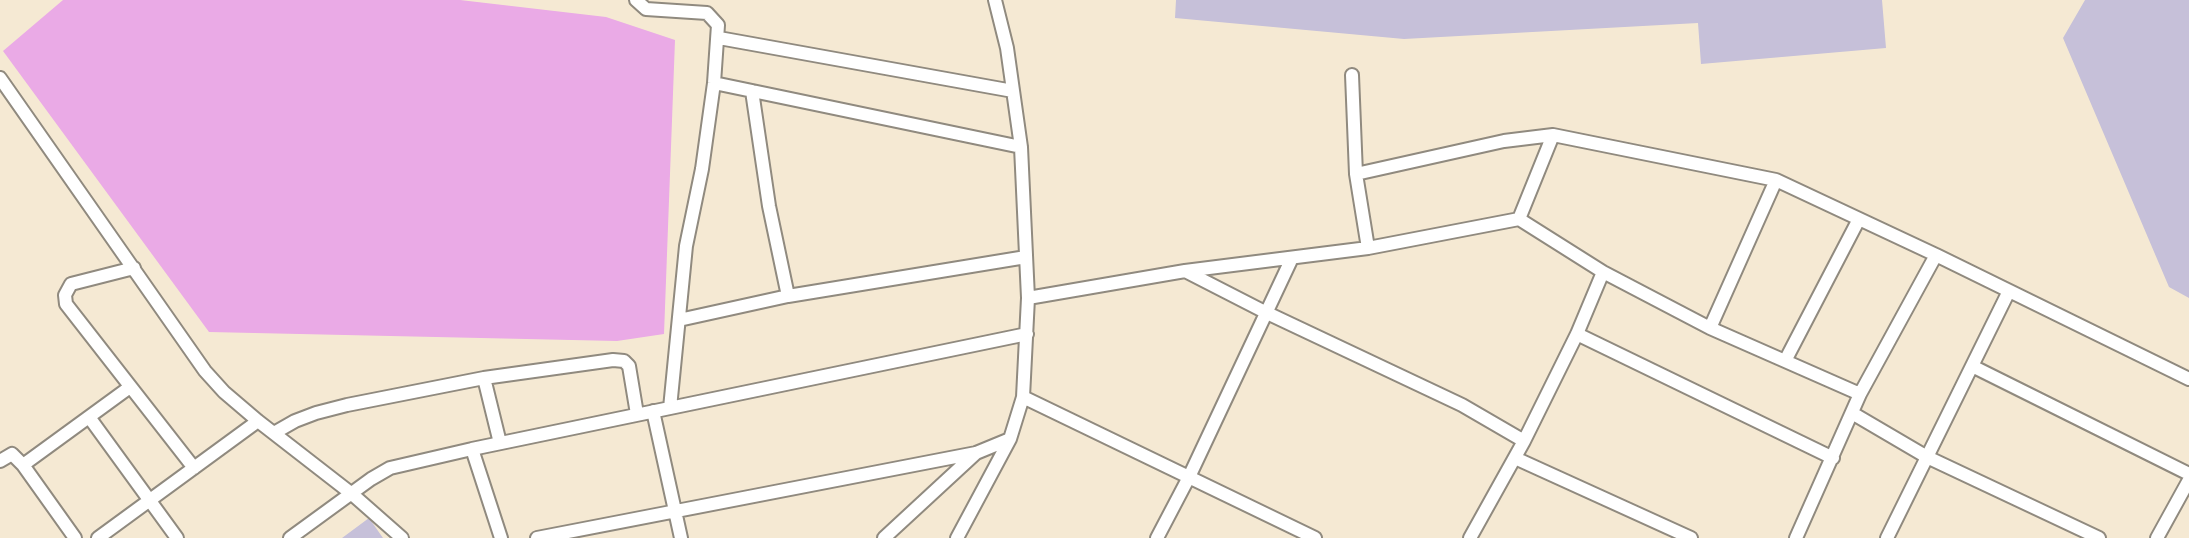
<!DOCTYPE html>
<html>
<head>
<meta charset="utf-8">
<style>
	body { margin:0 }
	canvas { display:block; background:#f5e9d3 }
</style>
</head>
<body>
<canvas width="2189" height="538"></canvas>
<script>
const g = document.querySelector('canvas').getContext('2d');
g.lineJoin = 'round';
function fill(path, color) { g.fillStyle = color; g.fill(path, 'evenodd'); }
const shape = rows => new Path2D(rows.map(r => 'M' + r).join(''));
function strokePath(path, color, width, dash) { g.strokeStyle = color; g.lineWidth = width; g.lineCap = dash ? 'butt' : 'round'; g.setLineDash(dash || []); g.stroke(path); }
const industrial = shape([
	[1176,0,1882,0,1886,48,1701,64,1698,23,1404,39,1175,18],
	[2085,0,2189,0,2189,298,2169,287,2063,38],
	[369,518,383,538,342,538]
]);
const building = shape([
	[63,0,460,0,606,17,675,40,664,334,617,341,209,332,3,51]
]);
const minor = shape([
	[636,0,646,9,707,13,718,25,714,83,702,169,686,246,670,408],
	[719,38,1013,91],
	[1352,75,1356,174,1368,248],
	[0,78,205,371,224,392,258,421,352,494,402,538],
	[714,83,1021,147],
	[752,91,769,206,788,296],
	[1356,174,1504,141,1553,135],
	[1519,219,1603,272,1710,328,1860,394,1936,255,2189,379],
	[134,268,71,284,65,295,66,304,194,468],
	[1185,271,1368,248,1519,219,1553,135,1776,180],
	[1028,298,1185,271,1265,312,1462,405,1524,441],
	[679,320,788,296,1026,257],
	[1710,328,1776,180,1936,255],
	[1577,334,1833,458],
	[1785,361,1859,219],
	[1972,366,2189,474],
	[484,378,500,443],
	[1023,397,1315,538],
	[653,411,681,538],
	[1852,413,1927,457,2099,538],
	[89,417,177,538],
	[274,433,295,421,316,413,347,405,484,378,613,360,624,361,629,366,637,414],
	[1515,458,1691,538],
	[0,461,12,454,23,465],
	[75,538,23,465,130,387],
	[98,538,258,421],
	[290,538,371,479,390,468,472,449],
	[501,538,472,449,1027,334],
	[537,538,976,453,1010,439],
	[884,538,976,453],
	[957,538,1010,439,1023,397,1028,298,1021,147,1007,48,995,0],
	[1157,538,1189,477,1292,258],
	[1470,538,1524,441,1577,334,1603,272],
	[1796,538,1860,394],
	[1887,538,2009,291],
	[2157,538,2189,480]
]);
fill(industrial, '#c6c0d9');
fill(building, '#eaaae6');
strokePath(minor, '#908a7f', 16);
strokePath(minor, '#fff', 12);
</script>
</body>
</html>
